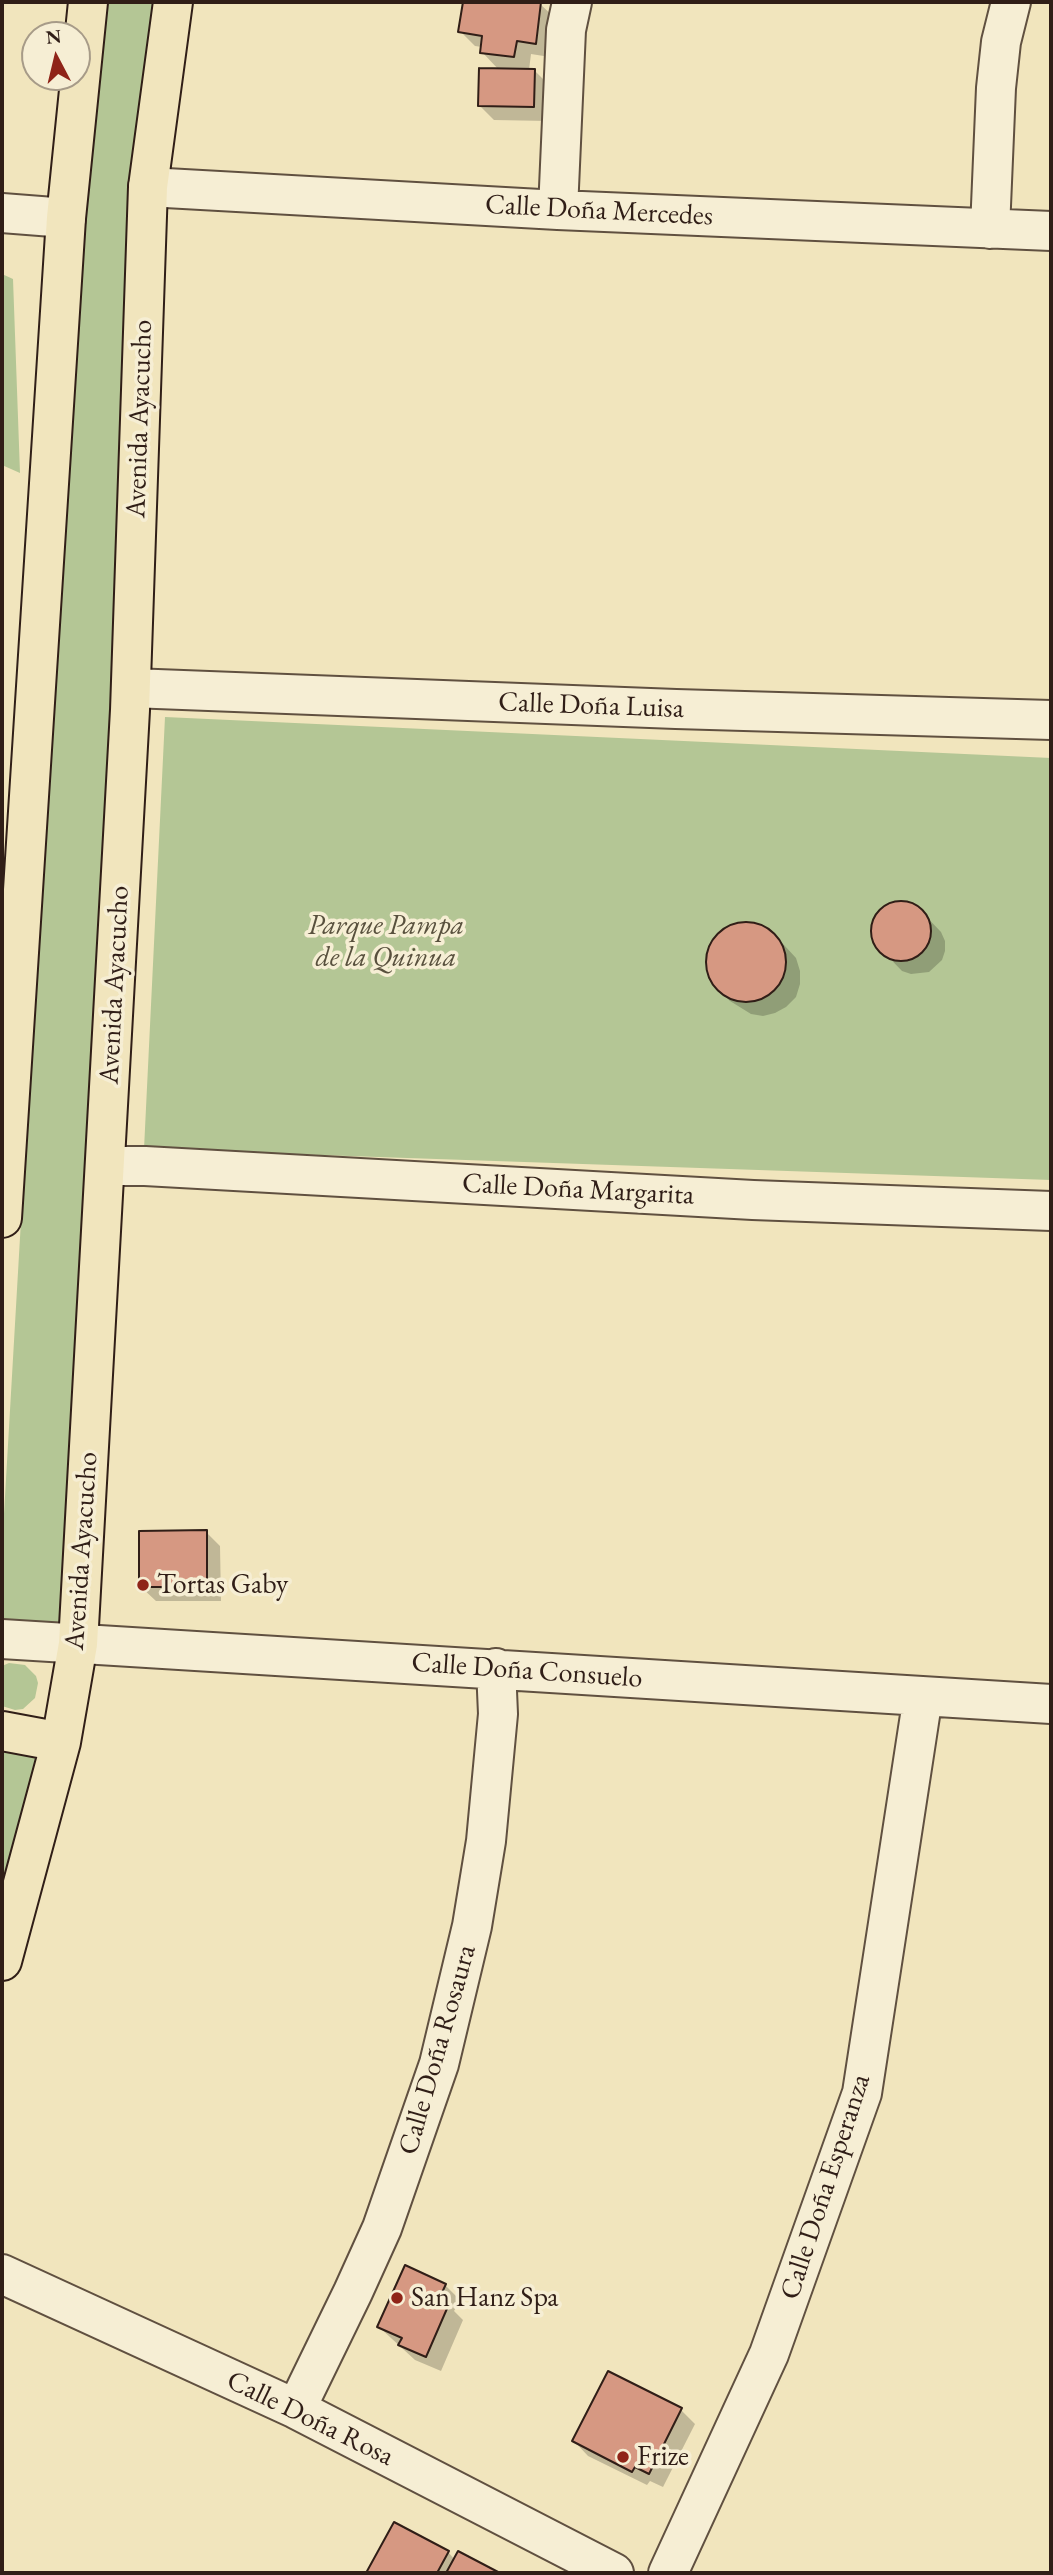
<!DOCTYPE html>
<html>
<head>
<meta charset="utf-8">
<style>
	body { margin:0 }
	#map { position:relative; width:1053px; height:2575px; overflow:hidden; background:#f1e5bd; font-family:"EB Garamond",serif }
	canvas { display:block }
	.frame { position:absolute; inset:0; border:4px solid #301e17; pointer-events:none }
	.north { position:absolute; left:21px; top:21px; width:70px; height:70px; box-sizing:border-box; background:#f6eed4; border:2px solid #a79b88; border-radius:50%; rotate:353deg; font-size:19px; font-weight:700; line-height:28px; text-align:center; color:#301e17 }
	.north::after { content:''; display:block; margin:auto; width:24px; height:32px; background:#8f2418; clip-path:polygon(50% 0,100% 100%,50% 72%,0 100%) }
</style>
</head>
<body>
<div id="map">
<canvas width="1053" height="2575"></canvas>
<div class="frame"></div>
<div class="north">N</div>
</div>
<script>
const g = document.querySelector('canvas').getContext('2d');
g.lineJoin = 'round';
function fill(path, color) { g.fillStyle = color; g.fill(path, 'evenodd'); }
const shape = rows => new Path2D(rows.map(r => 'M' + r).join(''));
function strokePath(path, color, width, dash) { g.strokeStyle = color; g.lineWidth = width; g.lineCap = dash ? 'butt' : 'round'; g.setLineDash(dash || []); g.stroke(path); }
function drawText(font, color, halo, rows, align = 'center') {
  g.font = font + ' "EB Garamond",serif'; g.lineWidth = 7; g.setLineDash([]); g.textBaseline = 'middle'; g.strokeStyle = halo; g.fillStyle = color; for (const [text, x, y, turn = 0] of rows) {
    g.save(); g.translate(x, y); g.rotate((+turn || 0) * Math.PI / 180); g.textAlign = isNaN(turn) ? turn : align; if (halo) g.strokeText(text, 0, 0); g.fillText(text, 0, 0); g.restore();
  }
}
const green = shape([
	[102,2,165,2,71,1638,2,1625,2,1548,80,202],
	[2,274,13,279,20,473,2,465],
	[165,717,1051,758,1051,1180,144,1149],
	[9,1663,25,1665,36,1676,38,1683,35,1698,23,1709,15,1710,2,1706,2,1666],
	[2,1732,61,1742,2,1938]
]);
const shadow = shape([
	[465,2,540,4,555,18,550,57,531,54,529,70,534,70,549,85,548,121,494,120,479,105,499,70,482,52,482,47,475,46,460,31],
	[891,904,910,904,919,909,941,932,945,941,945,951,942,960,929,972,911,974,902,971,875,943,873,925,876,916],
	[747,923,761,925,772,932,796,958,800,971,800,984,796,997,786,1007,775,1013,763,1016,751,1014,730,1001,715,986,707,963,713,940,722,931,734,924],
	[206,1532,220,1546,221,1601,156,1601,141,1587],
	[445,2285,460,2300,454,2311,463,2320,441,2371,415,2360,379,2327],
	[681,2410,695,2424,663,2487,650,2481,647,2485,588,2456,574,2441],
	[395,2524,448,2552,455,2560,459,2553,496,2573,368,2573]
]);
const building = shape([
	[463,2,541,2,536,44,517,41,514,57,480,53,482,36,458,32,463,2],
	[479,68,535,69,534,107,478,106,479,68],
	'871 931a30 30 0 1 1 60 0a30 30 0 1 1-60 0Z',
	'706 962a40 40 0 1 1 80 0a40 40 0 1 1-80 0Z',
	[207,1530,207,1587,139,1587,139,1531,207,1530],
	[405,2265,446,2284,439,2299,449,2304,426,2357,398,2345,402,2338,377,2327,405,2265],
	[608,2371,682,2408,649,2474,635,2467,632,2472,572,2441,608,2371],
	[394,2522,449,2551,437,2573,366,2573,394,2522],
	[458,2551,500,2573,446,2573,458,2551]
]);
const minor = shape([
	[148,187,558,210,1051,231],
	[558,210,566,30,572,2],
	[2,213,66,218],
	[990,229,996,88,1001,42,1011,2],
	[131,688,676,709,1051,720],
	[105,1166,145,1166,753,1200,1051,1211],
	[2,1639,1051,1704],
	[2,2274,296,2409,614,2573],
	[296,2409,353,2292,382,2228,439,2064,472,1926,486,1841,498,1714,496,1668],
	[668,2573,769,2354,862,2093,923,1696]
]);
const major = shape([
	[2,1218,66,218,88,2],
	[2,1731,61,1742],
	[2,1961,61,1742,78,1644,130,710,148,187,173,2]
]);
const markers = [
	[143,1585,7,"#8f2418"],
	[397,2298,7,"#8f2418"],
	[623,2457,7,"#8f2418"]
];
const streetNames = [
	["Calle Doña Mercedes",599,211,3],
	["Avenida Ayacucho",140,419,-88],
	["Calle Doña Luisa",591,706,2],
	["Avenida Ayacucho",115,985,-87],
	["Calle Doña Margarita",578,1190,3],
	["Avenida Ayacucho",82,1551,-86],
	["Calle Doña Consuelo",527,1671,4],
	["Calle Doña Rosaura",438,2050,-74],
	["Calle Doña Esperanza",826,2187,-72],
	["Calle Doña Rosa",310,2419,26]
];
const parkNames = [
	["Parque Pampa",386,926],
	["de la Quinua",386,958]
];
const poiNames = [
	["Tortas Gaby",157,1585],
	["San Hanz Spa",411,2298],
	["Frize",637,2457]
];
fill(green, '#b4c695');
fill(shadow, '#0003');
fill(building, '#d69882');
strokePath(building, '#301e17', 2);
strokePath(minor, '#605040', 42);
strokePath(major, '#301e17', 42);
strokePath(minor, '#f6eed4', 38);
strokePath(major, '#f1e5bd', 38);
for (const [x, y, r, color] of markers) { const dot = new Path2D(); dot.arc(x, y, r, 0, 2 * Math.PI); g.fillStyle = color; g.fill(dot); strokePath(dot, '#f6eed4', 2.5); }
drawText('28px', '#301e17', '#f6eed4', streetNames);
drawText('italic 28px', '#58503d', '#f6eed4', parkNames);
drawText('28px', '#301e17', '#f6eed4', poiNames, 'left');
</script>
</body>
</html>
